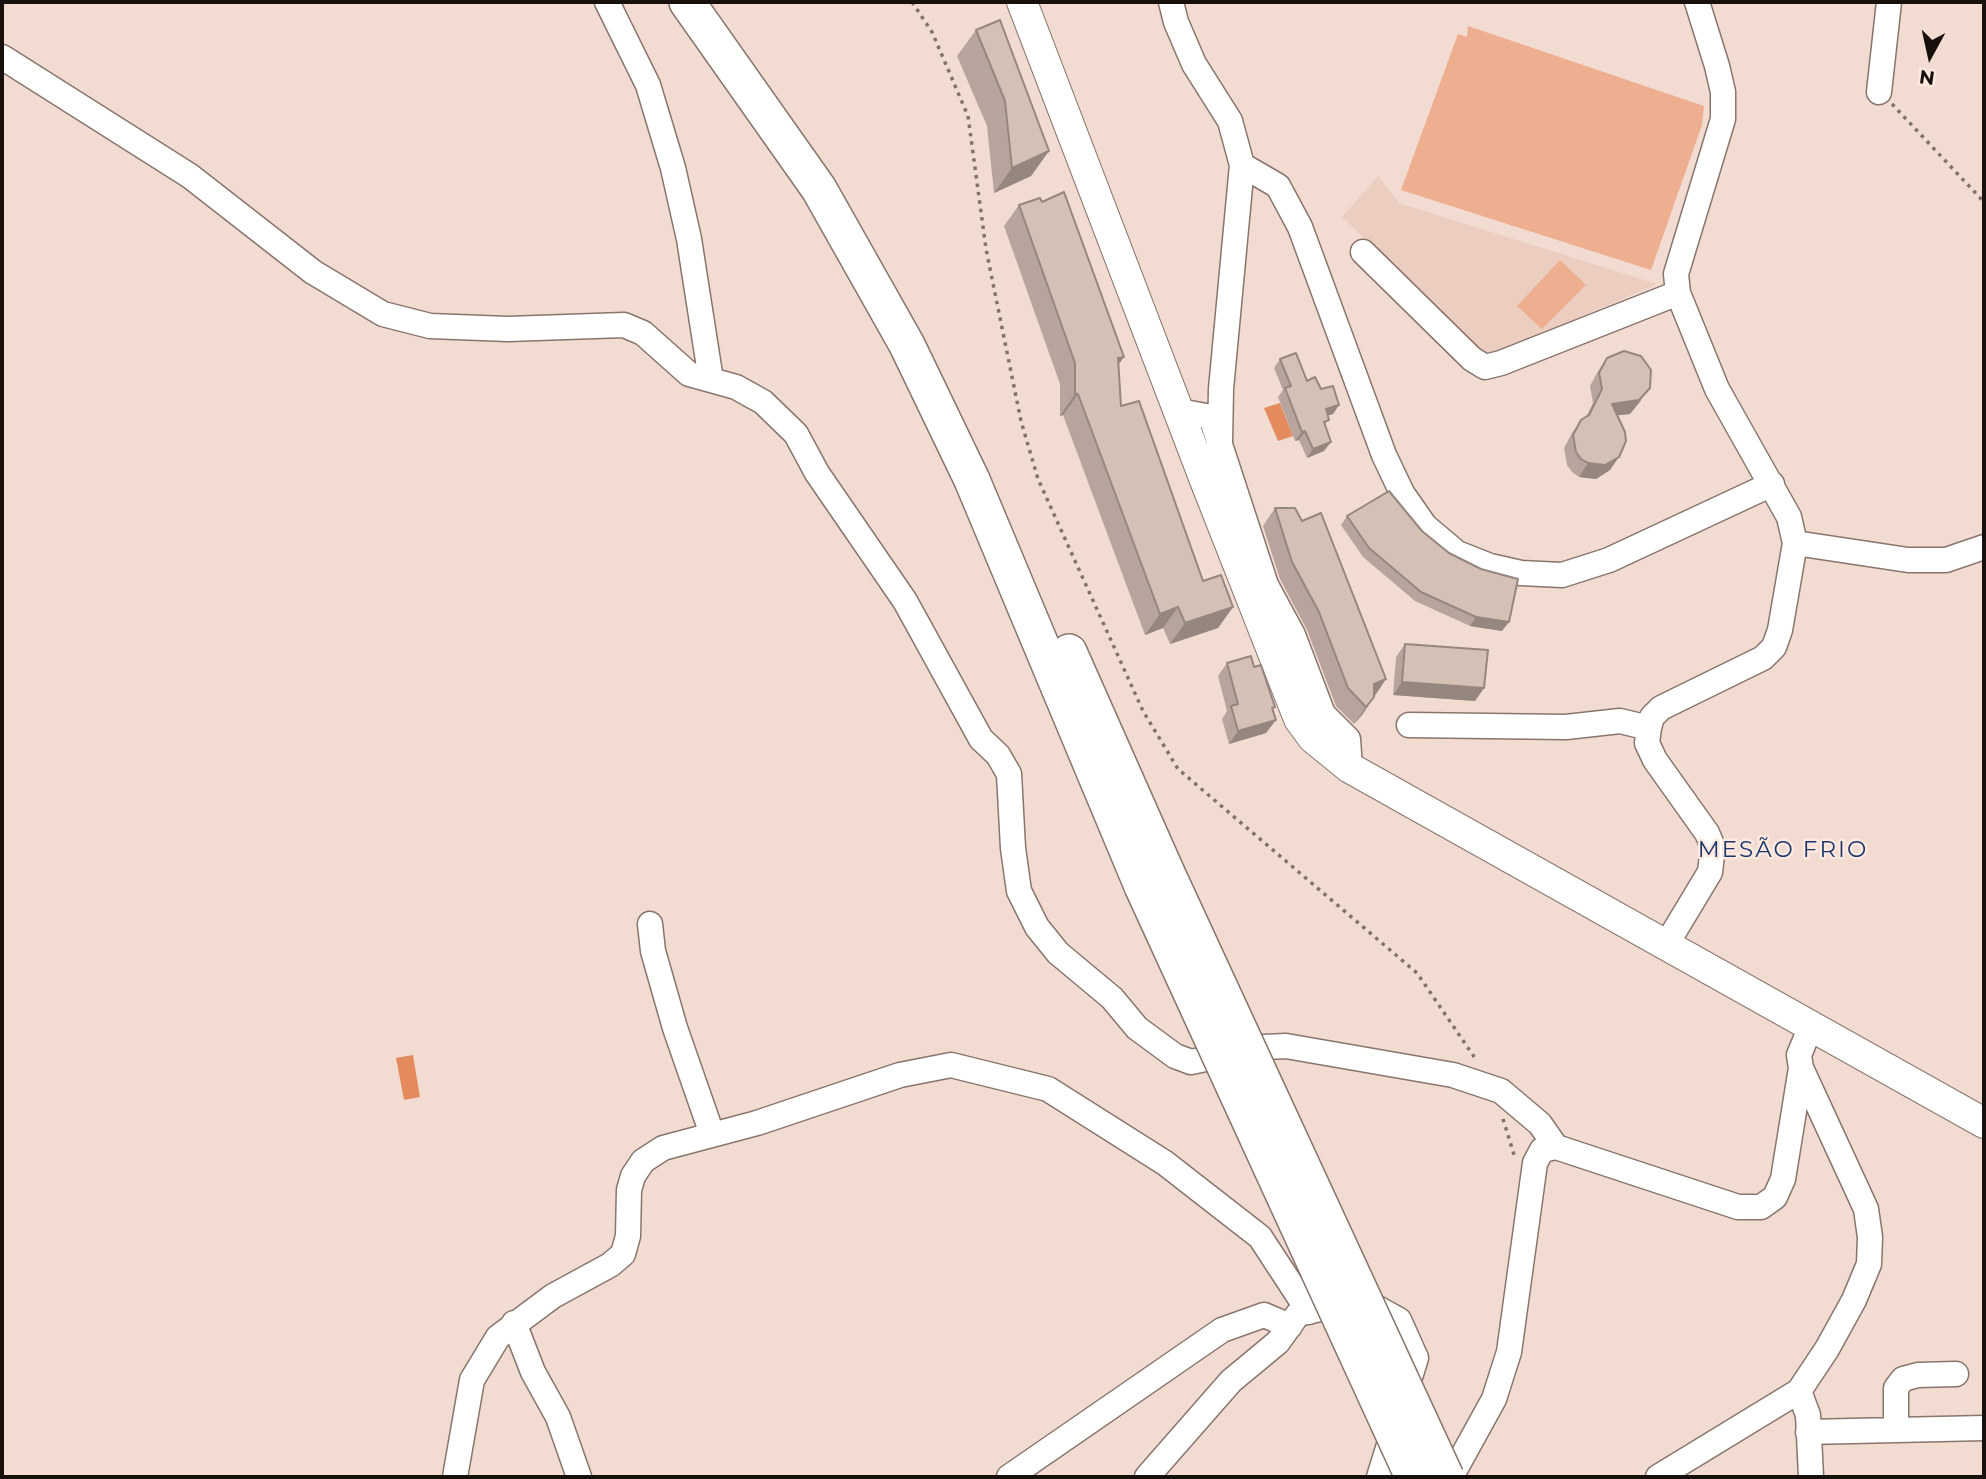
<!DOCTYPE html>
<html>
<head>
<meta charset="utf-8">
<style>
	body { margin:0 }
	#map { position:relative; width:1986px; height:1479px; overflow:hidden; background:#f2dcd2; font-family:Montserrat,sans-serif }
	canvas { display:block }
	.frame { position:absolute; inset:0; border:4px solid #17100c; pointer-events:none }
	.north { position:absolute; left:1895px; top:21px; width:70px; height:70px; -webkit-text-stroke:5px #ffe9df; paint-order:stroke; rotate:188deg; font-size:19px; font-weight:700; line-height:28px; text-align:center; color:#17100c }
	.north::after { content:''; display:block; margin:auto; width:24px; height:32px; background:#17100c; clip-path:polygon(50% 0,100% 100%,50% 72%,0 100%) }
</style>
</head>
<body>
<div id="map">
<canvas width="1986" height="1479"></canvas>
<div class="frame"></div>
<div class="north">N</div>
</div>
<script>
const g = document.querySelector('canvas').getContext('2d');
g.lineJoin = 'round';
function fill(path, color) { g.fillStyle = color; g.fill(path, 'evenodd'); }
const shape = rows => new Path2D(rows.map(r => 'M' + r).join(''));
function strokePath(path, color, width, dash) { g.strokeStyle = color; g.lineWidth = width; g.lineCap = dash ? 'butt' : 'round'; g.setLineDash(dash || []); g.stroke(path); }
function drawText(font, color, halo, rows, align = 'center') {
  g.font = font + ' Montserrat,sans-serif'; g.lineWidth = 5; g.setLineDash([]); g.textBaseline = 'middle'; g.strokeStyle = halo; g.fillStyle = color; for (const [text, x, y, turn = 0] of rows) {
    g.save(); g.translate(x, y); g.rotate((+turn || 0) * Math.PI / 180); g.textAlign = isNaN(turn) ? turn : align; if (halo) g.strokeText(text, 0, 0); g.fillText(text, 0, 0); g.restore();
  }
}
const built = shape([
	[1378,176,1399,203,1657,284,1497,353,1486,354,1342,217]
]);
const green = shape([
	[1468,26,1704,106,1702,125,1651,270,1401,190,1458,34,1467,37],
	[1560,260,1586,285,1542,329,1517,306]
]);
const water = shape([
	[1280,403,1293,436,1278,441,1264,408],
	[413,1055,420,1097,404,1100,396,1058]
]);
const path = shape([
	[912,2,932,32,968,116,986,249,1021,421,1038,479,1143,711,1178,769,1417,973,1477,1061],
	[1892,104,1984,202],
	[1503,1119,1515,1158]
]);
const minor = shape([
	[607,2,648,85,673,168,689,239,711,380],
	[1171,2,1176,22,1194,64,1230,121,1242,165,1221,389,1220,443,1206,483],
	[2,57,190,176,313,272,383,314,430,326,508,329,624,325,643,333,689,374,736,387,763,402,796,434,817,473,905,601,981,739,998,755,1009,774,1013,848,1019,891,1037,927,1058,953,1112,998,1137,1028,1175,1056,1191,1062,1264,1047,1286,1046,1453,1075,1501,1091,1540,1124,1556,1147],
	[1879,92,1889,2],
	[1242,165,1278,186,1300,227,1384,455,1402,493,1425,526,1457,553,1490,566,1521,573,1562,575,1609,560,1772,484],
	[1363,252,1472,359,1485,367,1501,363,1678,293],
	[1179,411,1211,417,1266,585,1293,635,1323,714,1348,739,1350,768],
	[1795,543,1908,560,1946,560,1984,547],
	[1409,725,1566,727,1620,721,1649,728],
	[650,924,653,951,675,1028,712,1134],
	[1666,945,1710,872,1713,847,1707,833,1655,760,1647,743,1649,728,1652,717,1661,708,1763,658,1774,647,1780,630,1795,543,1789,517,1717,389,1678,293,1676,274,1723,119,1723,92,1717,66,1697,2],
	[1363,1300,1399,1320,1416,1358,1379,1477],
	[514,1323,533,1372,558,1417,579,1477],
	[1799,1391,1808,1415,1811,1477],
	[1896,1430,1896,1388,1903,1379,1918,1375,1956,1374],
	[1808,1432,1984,1428],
	[455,1477,472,1380,498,1337,553,1296,610,1265,623,1254,628,1236,629,1190,633,1176,643,1161,663,1148,757,1123,900,1075,951,1065,1048,1089,1165,1163,1260,1237,1309,1312],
	[1009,1477,1222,1330,1264,1315,1290,1326],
	[1147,1477,1231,1381,1278,1342,1298,1314,1324,1308],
	[1451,1477,1494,1399,1509,1352,1535,1163,1542,1150,1556,1147,1738,1207,1761,1207,1775,1197,1783,1179,1801,1068],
	[1658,1477,1799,1391,1827,1349,1854,1300,1869,1264,1870,1237,1866,1209,1801,1068,1799,1055,1811,1026]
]);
const major = shape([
	[1022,2,1206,483,1299,719,1313,738,1350,768,1984,1123]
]);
const highway = shape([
	[687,2,819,189,907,345,972,480,1142,886],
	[1069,652,1167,873]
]);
const highwayBridge = shape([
	[1167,873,1446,1477],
	[1142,886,1413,1477]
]);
const wall = shape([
	[976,30,1049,151,1031,176,994,193,987,126,957,56],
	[1019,205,1118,366,1121,406,1203,581,1233,607,1218,628,1170,644,1163,628,1145,635,1063,415,1060,416,1060,384,1004,226],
	[1607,358,1641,401,1630,414,1617,415,1610,470,1596,479,1579,477,1572,472,1567,465,1564,448,1572,433,1581,420,1586,417,1593,403,1590,386,1598,371],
	[1280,359,1307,381,1321,389,1339,405,1333,414,1328,415,1325,426,1324,451,1307,458,1299,440,1295,441,1278,397,1283,390,1274,368],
	[1275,508,1386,679,1362,715,1354,724,1336,706,1307,630,1280,579,1263,526],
	[1347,516,1502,631,1470,626,1415,601,1363,557,1341,525],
	[1405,644,1484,688,1475,701,1393,695,1396,657],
	[1227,663,1254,667,1275,707,1273,710,1266,733,1229,744,1222,719,1227,711,1218,676]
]);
const shadedWall = shape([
	[1049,151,1031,176,994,193,1012,168],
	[1124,357,1109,378,1118,358],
	[1650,388,1630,414,1603,417,1612,404],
	[1075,394,1078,394,1063,415,1060,416],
	[1339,405,1333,414,1319,418,1326,409],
	[1305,431,1299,440,1295,441,1302,432],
	[1331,442,1324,451,1307,458,1313,449],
	[1619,457,1610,470,1596,479,1579,477,1588,463],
	[1178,607,1163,628,1145,635,1160,614],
	[1233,607,1218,628,1170,644,1185,623],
	[1476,617,1509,622,1502,631,1470,626],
	[1386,679,1374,697,1374,684],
	[1402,682,1484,688,1475,701,1393,695],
	[1374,697,1362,715,1354,724,1366,707],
	[1276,720,1266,733,1229,744,1238,731]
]);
const building = shape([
	[1000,20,1049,151,1012,168,1005,101,976,30,1000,20],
	[1064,192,1124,357,1118,358,1121,406,1139,401,1203,581,1221,575,1233,607,1185,623,1178,607,1160,614,1078,394,1075,394,1075,363,1019,205,1040,198,1042,202,1064,192],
	[1624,351,1641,356,1651,370,1650,388,1639,400,1612,404,1625,432,1626,441,1619,457,1605,465,1588,463,1581,459,1576,452,1573,435,1581,420,1589,415,1602,389,1599,373,1607,358,1624,351],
	[1296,353,1307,381,1315,377,1321,389,1333,386,1339,405,1326,409,1329,420,1324,422,1331,442,1313,449,1305,431,1302,432,1285,388,1291,386,1280,359,1296,353],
	[1389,491,1422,531,1449,553,1481,569,1518,579,1509,622,1476,617,1421,592,1369,548,1347,516,1389,491],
	[1275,508,1295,508,1302,521,1321,513,1386,679,1374,684,1374,697,1366,707,1348,688,1319,612,1292,562,1275,508],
	[1405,644,1488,650,1484,688,1402,682,1405,644],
	[1251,656,1254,667,1261,665,1275,707,1272,708,1276,720,1238,731,1231,706,1238,704,1227,663,1251,656]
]);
const quarterNames = [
	["MESÃO FRIO",1783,850]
];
fill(built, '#ebcec0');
fill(green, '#eeae90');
fill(water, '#e48b5e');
strokePath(minor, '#88756c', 27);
strokePath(major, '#88756c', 32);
strokePath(highway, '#88756c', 38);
strokePath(path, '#81726b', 3.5, [3.5, 5]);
strokePath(minor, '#fff', 24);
strokePath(major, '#fff', 30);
strokePath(highway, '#fff', 35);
strokePath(highwayBridge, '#88756c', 38, []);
strokePath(highwayBridge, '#fff', 35);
fill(wall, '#b7a59d');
fill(shadedWall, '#95867f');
fill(building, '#d5c0b6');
strokePath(building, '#95867f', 2);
g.letterSpacing = '2px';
drawText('23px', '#1a356b', '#ffe9df', quarterNames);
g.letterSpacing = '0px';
</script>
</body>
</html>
